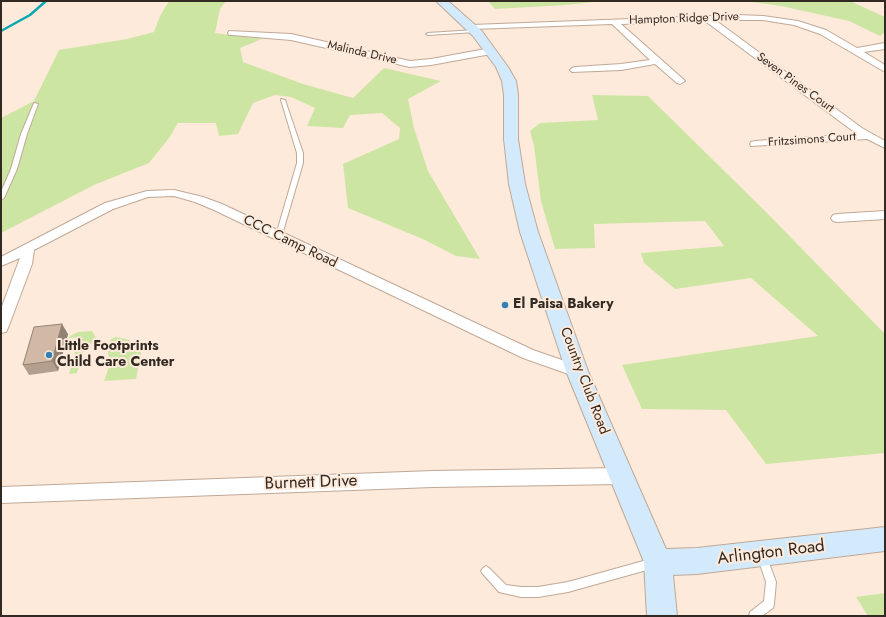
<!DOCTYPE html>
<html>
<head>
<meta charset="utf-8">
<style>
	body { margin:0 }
	#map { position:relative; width:886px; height:617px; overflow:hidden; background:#feeadb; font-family:Jost,sans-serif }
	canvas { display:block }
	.frame { position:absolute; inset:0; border:2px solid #322922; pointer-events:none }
</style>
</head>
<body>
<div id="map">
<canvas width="886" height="617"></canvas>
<div class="frame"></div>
</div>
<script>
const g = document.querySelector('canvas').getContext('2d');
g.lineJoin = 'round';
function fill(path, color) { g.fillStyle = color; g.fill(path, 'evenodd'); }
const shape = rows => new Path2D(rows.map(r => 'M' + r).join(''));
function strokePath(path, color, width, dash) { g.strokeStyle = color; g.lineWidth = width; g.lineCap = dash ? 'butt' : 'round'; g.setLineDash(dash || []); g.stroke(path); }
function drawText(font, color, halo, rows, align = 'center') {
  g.font = font + ' Jost,sans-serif'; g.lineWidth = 4; g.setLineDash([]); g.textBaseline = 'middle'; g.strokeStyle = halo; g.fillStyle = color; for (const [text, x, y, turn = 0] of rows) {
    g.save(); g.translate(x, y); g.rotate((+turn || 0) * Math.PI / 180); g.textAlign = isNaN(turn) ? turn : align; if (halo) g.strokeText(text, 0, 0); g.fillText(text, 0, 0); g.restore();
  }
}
const green = shape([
	[169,1,226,1,220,9,215,33,262,39,240,48,243,62,303,84,353,98,384,68,441,81,408,99,414,128,428,171,480,259,456,256,425,240,348,208,343,164,399,139,400,128,382,113,350,115,343,128,307,126,315,108,291,97,275,95,253,103,238,134,219,136,216,123,178,123,169,138,149,163,94,185,1,233,1,118,34,101,59,50,127,39,154,32,160,16],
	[488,1,604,1,566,5,495,9],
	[745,1,850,1,885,17,885,32,880,36,849,21,781,6],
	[592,95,648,96,766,212,885,334,885,453,766,464,726,410,642,409,622,365,818,336,751,278,675,289,644,263,641,253,724,246,705,221,594,224,595,248,555,249,541,201,534,146,530,131,540,123,598,120],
	[92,331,96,338,95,341,91,344,88,342,85,345,77,373,69,374,79,337,69,338,70,336,78,332],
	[116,337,126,339,134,342,143,342,136,379,104,381,110,364,107,347,111,339],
	[885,593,885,616,868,616,856,597]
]);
const stream = shape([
	[1,31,30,15,46,1]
]);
const lane = shape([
	[475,30,477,31,476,32,428,35,426,34,428,33,475,30],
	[281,99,285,100,303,153,303,163,282,235,279,237,276,235,297,163,297,153,281,100,281,99],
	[34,103,38,104,27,134,17,169,4,198,1,200,1,192,11,169,21,134,34,103],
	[763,553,766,555,776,582,774,604,773,608,762,616,749,616,750,612,764,601,766,582,758,558,760,555,763,553],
	[654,558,657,560,659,563,657,566,654,568,568,592,538,597,521,597,499,592,483,574,481,571,483,568,486,566,489,568,506,585,521,587,538,587,568,582,654,558]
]);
const street = shape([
	[737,15,763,16,798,21,826,30,857,48,885,43,885,49,864,52,885,65,885,72,820,34,794,25,763,20,715,20,862,128,885,141,885,148,867,139,751,146,750,144,751,142,755,141,857,134,705,21,621,24,683,79,685,81,680,84,677,83,655,64,621,70,572,72,570,70,572,68,575,67,621,64,650,60,612,24,472,29,468,27,472,25,737,15],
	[229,31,291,34,410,61,431,59,491,48,495,51,491,54,431,65,410,67,291,40,232,35,229,35,228,33,229,31],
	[174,190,203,197,222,204,533,350,582,367,585,371,582,375,577,377,523,358,214,210,195,202,174,196,148,197,113,209,34,250,32,264,8,328,6,332,1,333,1,309,20,258,1,266,1,257,105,203,147,191,174,190],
	[885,211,885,219,837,222,833,221,831,218,833,215,837,214,885,211],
	[621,468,627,471,630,476,627,481,621,484,433,487,1,503,1,487,433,471,621,468]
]);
const secondary = shape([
	[436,1,448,1,481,30,508,67,516,81,518,95,518,139,525,184,538,232,588,371,666,549,697,548,885,527,885,551,697,574,673,575,677,616,647,616,644,562,566,371,520,232,509,184,504,139,504,95,502,81,496,67,473,36,436,1]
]);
const wall = shape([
	[68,334,58,371,29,375,23,365]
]);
const shadedWall = shape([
	[62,324,68,334,58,371,52,361]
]);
const building = shape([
	[62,324,52,361,23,365,34,327,62,324]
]);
const markers = [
	[505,305,4,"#3580b3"],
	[49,355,4,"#3580b3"]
];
const farStreetnames = [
	["Hampton Ridge Drive",684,19,-2],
	["Malinda Drive",362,53,13],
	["Seven Pines Court",795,83,36],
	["Fritzsimons Court",812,140,-4]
];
const streetNames = [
	["CCC Camp Road",290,242,26],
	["Country Club Road",584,381,69]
];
const poiNames = [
	["El Paisa Bakery",513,305],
	["Little Footprints",57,347],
	["Child Care Center",57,363]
];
const nearStreetnames = [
	["Burnett Drive",311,483,-2],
	["Arlington Road",771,553,-7]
];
fill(green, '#cde5a2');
strokePath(stream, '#08a8b0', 2.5);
strokePath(lane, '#c0a896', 2);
strokePath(street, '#c0a896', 2);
strokePath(secondary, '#c0a896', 2);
fill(lane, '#fff');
fill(street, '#fff');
fill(secondary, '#d2eafc');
fill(wall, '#b49f8f');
fill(shadedWall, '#928274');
fill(building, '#d1b9a6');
strokePath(building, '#928274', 1);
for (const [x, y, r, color] of markers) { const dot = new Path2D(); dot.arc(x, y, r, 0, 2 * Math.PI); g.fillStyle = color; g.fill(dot); strokePath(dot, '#feeadb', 1.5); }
drawText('12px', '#322922', '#feeadb', farStreetnames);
drawText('14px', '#322922', '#feeadb', streetNames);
drawText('bold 14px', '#322922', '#feeadb', poiNames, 'left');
drawText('17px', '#322922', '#feeadb', nearStreetnames);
</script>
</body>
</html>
